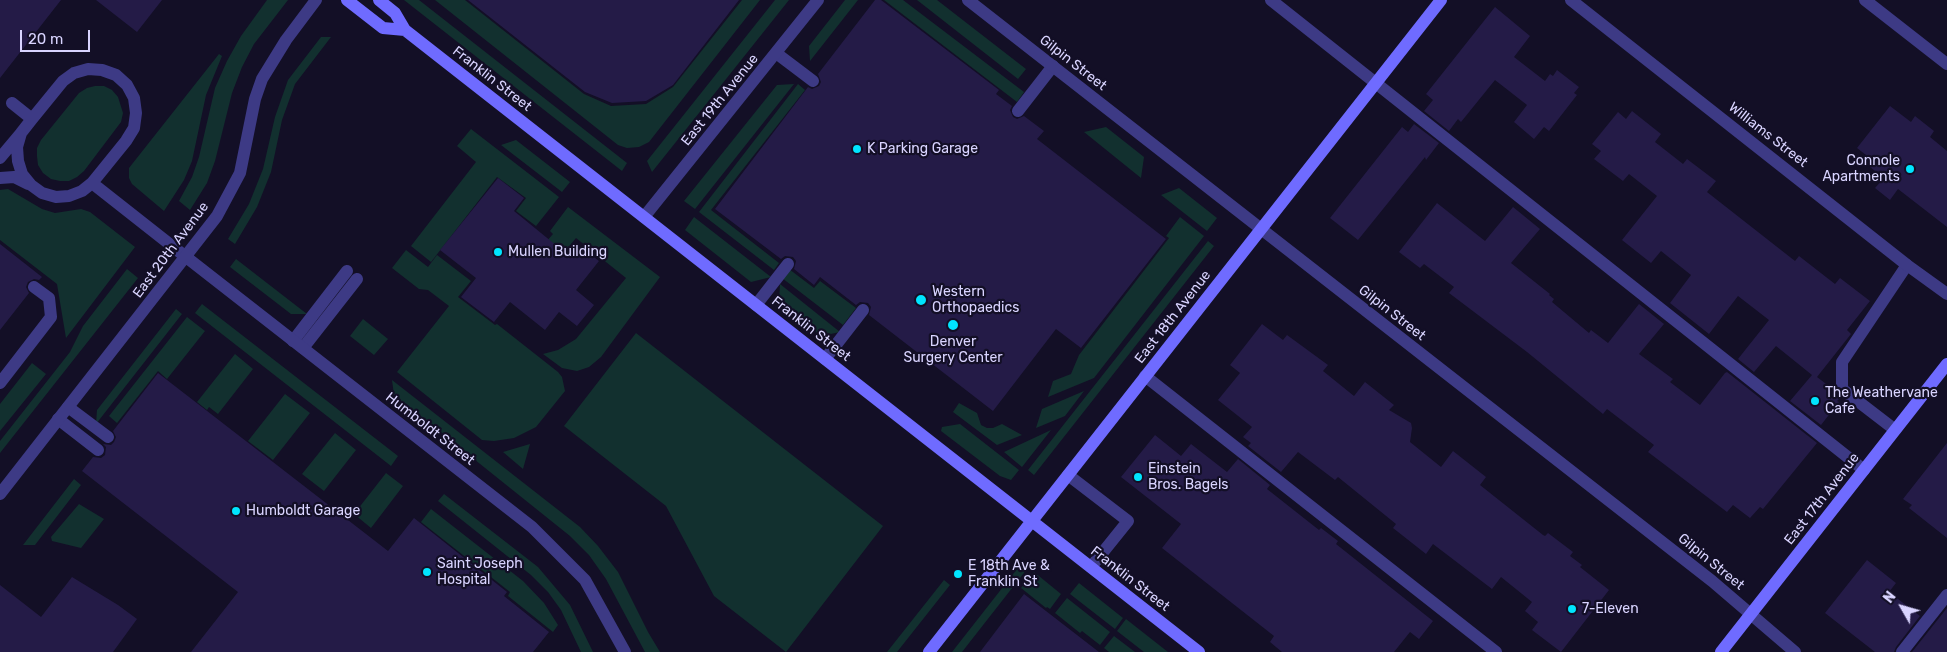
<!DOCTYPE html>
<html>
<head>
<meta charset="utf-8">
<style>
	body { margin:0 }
	#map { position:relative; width:1947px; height:652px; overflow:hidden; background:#130f26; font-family:Rubik,sans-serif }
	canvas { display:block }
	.north { position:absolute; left:1877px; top:582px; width:50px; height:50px; -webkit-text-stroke:4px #130f26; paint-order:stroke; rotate:308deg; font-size:14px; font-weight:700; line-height:20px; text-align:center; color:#d9d4ff }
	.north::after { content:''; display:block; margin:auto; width:18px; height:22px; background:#d9d4ff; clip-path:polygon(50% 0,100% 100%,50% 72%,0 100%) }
	.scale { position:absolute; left:20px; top:30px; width:70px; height:22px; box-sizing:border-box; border:2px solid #d9d4ff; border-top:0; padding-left:6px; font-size:15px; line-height:18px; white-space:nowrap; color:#d9d4ff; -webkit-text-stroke:4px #130f26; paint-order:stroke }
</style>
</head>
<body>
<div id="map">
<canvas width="1947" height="652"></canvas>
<div class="north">N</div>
<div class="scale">20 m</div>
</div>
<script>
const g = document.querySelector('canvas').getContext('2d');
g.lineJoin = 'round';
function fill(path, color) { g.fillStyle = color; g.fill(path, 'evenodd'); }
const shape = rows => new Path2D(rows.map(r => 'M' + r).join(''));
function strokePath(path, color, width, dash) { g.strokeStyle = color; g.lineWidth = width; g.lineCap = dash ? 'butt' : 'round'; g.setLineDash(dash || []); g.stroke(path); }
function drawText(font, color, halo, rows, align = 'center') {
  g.font = font + ' Rubik,sans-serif'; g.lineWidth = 4.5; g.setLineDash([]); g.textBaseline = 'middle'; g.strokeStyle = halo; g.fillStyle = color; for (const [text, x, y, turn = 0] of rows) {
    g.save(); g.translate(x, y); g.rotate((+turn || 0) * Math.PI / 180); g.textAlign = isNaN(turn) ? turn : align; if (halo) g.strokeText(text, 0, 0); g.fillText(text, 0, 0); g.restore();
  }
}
const green = shape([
	[267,0,288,0,254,44,242,67,232,93,215,161,207,183,190,210,179,201,192,177,199,157,215,88,227,61,241,36],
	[404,0,419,0,627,163,622,171],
	[435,0,465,0,584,94,611,106,646,104,673,87,742,0,760,0,649,142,639,147,627,148,618,145],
	[775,0,789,0,652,172,647,161],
	[845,0,858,0,810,61,809,46],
	[884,0,903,0,1024,92,1017,102],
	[917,0,937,0,1026,69,1018,79],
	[321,37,331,37,295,84,282,120,271,172,257,207,235,244,228,239,249,204,263,169,275,117,288,80],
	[219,54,222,56,206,95,192,161,184,180,164,211,132,184,129,178,129,168],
	[794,84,695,209,684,201,777,85],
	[798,84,805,90,711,210,779,263,774,270,699,212],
	[95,86,104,86,112,90,118,97,123,113,121,122,84,171,77,177,69,181,60,181,51,179,43,173,38,165,37,156,37,148,41,140,79,93,87,88],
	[1106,127,1144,157,1141,178,1084,132],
	[471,129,559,197,536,226,516,211,526,198,497,177,431,262,411,246,476,162,457,146],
	[516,140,570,182,562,192,501,145],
	[1179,188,1217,218,1207,231,1161,195],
	[8,189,42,209,55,213,81,209,90,212,135,247,66,338,57,284,0,240,0,190],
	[568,207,660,277,601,357,589,367,577,371,562,368,543,354,558,350,576,339,626,278,576,238,562,255,546,242,553,234,550,231],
	[694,217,771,277,751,282,685,230],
	[1180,217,1204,236,1094,378,1048,397,1053,381,1071,374,1079,355,1169,238,1166,236],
	[1208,241,1214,246,1034,475,1028,470],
	[406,250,428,267,437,255,471,281,458,297,495,325,497,324,558,372,562,377,565,391,536,427,514,438,494,441,482,440,397,372,449,306,428,290,419,289,392,268],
	[236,259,307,314,291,314,230,267],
	[127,269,138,278,0,453,0,441,70,352,83,326],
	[789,269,814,288,820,281,856,308,843,325,782,278],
	[780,284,840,332,821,336,779,303],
	[202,304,398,456,391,466,195,313],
	[176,309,182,314,96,424,97,410],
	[187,317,205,331,167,379,158,371,117,423,109,416],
	[363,319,388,339,374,355,350,336],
	[636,333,883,526,786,652,714,596,666,506,564,426],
	[235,354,253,369,218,414,209,407,207,410,197,402],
	[32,363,46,374,0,431,0,404],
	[392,380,580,527,598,546,618,572,648,632,660,652,645,652,606,579,589,555,570,536,394,395],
	[1084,391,1065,416,1036,428,1042,409],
	[285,394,310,413,273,460,248,441],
	[959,403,977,413,981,425,987,428,993,428,1002,424,1022,435,997,445,953,412],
	[960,424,1019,470,1011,480,1000,476,941,431,942,427],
	[1051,430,1022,467,1004,452],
	[335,433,356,450,324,491,302,474],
	[530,444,523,469,503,452],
	[386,473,403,486,371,528,354,514],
	[74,479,81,485,35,545,23,545],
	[444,494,538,567,570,605,593,652,581,652,561,610,548,592,531,575,438,501],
	[79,504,104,519,81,548,52,541,51,537],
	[431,509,523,581,544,603,558,625,553,632,508,596,510,592,421,522],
	[1021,564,1027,569,962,652,952,652],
	[1034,572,1061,594,1050,609,1047,607,1046,608,1021,588],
	[944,580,950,585,897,652,887,652],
	[1079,583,1123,618,1115,629,1070,594],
	[1067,598,1110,632,1100,645,1082,631,1080,633,1055,613],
	[1126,619,1168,652,1144,652,1117,631],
	[1114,636,1135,652,1109,652,1104,648]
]);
const building = shape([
	[0,0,61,0,0,78],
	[96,0,162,0,137,32],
	[468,0,739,0,673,85,646,101,612,103,585,92],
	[875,0,881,0,999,90,996,94,1012,106,1010,110,1013,117,1017,119,1024,116,1044,131,1037,139,1166,239,1081,348,1056,329,993,411,869,315,871,307,868,303,860,302,856,305,820,277,814,285,794,269,796,261,793,257,785,256,781,259,715,209,808,87,812,89,819,86,821,82,818,74],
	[1495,7,1530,36,1514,57,1545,81,1550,74,1553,76,1557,70,1579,87,1574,93,1577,95,1549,131,1544,127,1534,139,1514,122,1527,105,1495,80,1461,122,1458,119,1449,131,1424,111,1433,100,1426,94],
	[1890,106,1911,122,1915,116,1934,131,1930,137,1947,151,1947,227,1898,189,1890,200,1875,188,1884,178,1861,160,1866,155,1857,148],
	[1632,111,1661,134,1655,142,1683,164,1687,159,1716,181,1707,192,1795,261,1799,256,1835,284,1840,278,1870,301,1847,330,1851,334,1817,377,1834,390,1840,398,1837,401,1839,402,1821,425,1790,401,1812,375,1776,346,1754,372,1738,359,1769,320,1738,296,1709,334,1670,303,1691,275,1661,251,1651,263,1622,240,1657,196,1629,174,1623,181,1594,159,1601,151,1592,144,1618,112,1626,119],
	[1414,124,1439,143,1426,160,1425,157,1358,240,1330,218,1402,127,1408,132],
	[498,178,524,198,514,211,568,255,577,244,599,261,576,290,594,305,577,326,559,312,545,330,510,302,494,322,461,297,476,278,440,250],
	[1437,203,1485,241,1513,207,1540,229,1511,263,1550,294,1549,295,1554,299,1552,302,1589,333,1591,330,1608,343,1639,304,1664,324,1639,354,1673,379,1670,382,1700,405,1725,373,1727,372,1817,443,1763,509,1760,507,1750,518,1733,505,1727,512,1648,452,1654,445,1607,409,1603,414,1527,352,1449,293,1454,287,1424,264,1420,268,1399,252],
	[0,244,42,277,39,280,34,279,28,282,26,287,29,293,0,330],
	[1262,324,1283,340,1287,335,1328,365,1323,371,1354,396,1365,382,1394,405,1389,410,1411,423,1412,428,1410,442,1441,467,1453,451,1486,477,1480,485,1543,535,1545,536,1548,533,1573,552,1570,556,1582,565,1580,567,1609,590,1561,652,1532,630,1538,622,1525,611,1532,602,1501,577,1492,589,1433,544,1426,554,1393,528,1396,524,1338,477,1335,480,1298,452,1281,472,1248,446,1251,443,1243,437,1252,427,1218,400,1240,373,1230,365],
	[158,373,388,551,414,518,507,592,504,596,549,632,533,652,191,652,238,592,82,471,93,457,101,458,105,455,106,447,103,444,111,445,114,442,116,437,113,431],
	[1155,435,1181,456,1191,444,1227,472,1238,459,1270,485,1267,489,1319,530,1321,528,1338,541,1336,544,1433,621,1419,639,1410,632,1394,652,1282,652,1270,642,1274,636,1162,548,1181,524,1121,477],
	[1947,443,1947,538,1909,508,1912,505,1903,499],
	[1867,560,1896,583,1889,592,1920,616,1896,647,1894,652,1875,652,1825,613],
	[72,577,118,605,137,619,113,652,0,652,0,585,41,617],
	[1024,594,1099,652,980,652],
	[1947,608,1947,652,1912,652]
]);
const lane = shape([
	[1271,0,1864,470],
	[1865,0,1947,64],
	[776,53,813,81],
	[12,103,32,119],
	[1018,111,1053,66],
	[0,158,21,133,32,119,63,81,74,73,88,69,102,70,116,75,127,85,134,98,136,113,134,128,126,141,92,183,82,191,69,196,56,197,42,193,31,185,22,174,18,161,17,147,21,133],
	[0,178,14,177,28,184],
	[92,183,186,257],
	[756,305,788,264],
	[293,341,347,271],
	[303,348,357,279],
	[825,359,863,310],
	[1145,376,1496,652],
	[0,383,51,317,49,298,34,287],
	[68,407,108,437],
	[58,419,98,450],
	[1894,429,1842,389,1842,362,1907,265],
	[1068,475,1128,521,1091,567],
	[1902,652,1947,595]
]);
const street = shape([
	[968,0,1712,581,1795,652],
	[1571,0,1907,265,1947,294],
	[644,217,818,0],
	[186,257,532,527,585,580,625,652],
	[0,494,217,216,240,173,255,99,262,79,286,40,316,0]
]);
const secondary = shape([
	[347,0,383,28,405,30],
	[379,0,395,13,405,30,1199,652],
	[929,652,1441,0],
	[1721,652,1947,364]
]);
const markers = [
	[857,149,5,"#00e5ff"],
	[1910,169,5,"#00e5ff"],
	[498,252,5,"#00e5ff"],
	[921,300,6,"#00e5ff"],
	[953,325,6,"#00e5ff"],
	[1815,401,5,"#00e5ff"],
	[1138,477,5,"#00e5ff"],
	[236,511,5,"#00e5ff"],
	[427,572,5,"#00e5ff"],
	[958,574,5,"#00e5ff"],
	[1572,609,5,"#00e5ff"]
];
const streetNames = [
	["Gilpin Street",1073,63,38],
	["Franklin Street",492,79,38],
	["East 19th Avenue",720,100,-51],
	["Williams Street",1768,135,38],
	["East 20th Avenue",171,250,-53],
	["Gilpin Street",1392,313,38],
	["East 18th Avenue",1173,317,-52],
	["Franklin Street",811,329,38],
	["Humboldt Street",430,429,38],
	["East 17th Avenue",1822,499,-52],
	["Gilpin Street",1711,562,39],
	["Franklin Street",1130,579,38]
];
const poiNames = [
	["K Parking Garage",867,149],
	["Connole",1900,161,"right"],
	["Apartments",1900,177,"right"],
	["Mullen Building",508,252],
	["Western",932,292],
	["Orthopaedics",932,308],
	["Denver",953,342,"center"],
	["Surgery Center",953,358,"center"],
	["The Weathervane",1825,393],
	["Cafe",1825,409],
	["Einstein",1148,469],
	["Bros. Bagels",1148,485],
	["Humboldt Garage",246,511],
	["Saint Joseph",437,564],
	["Hospital",437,580],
	["E 18th Ave &",968,566],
	["Franklin St",968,582],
	["7-Eleven",1582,609]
];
fill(green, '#12302f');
fill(building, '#241b47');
strokePath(lane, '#3d3a85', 12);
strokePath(street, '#3d3a85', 12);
strokePath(secondary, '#6f6bff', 12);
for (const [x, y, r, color] of markers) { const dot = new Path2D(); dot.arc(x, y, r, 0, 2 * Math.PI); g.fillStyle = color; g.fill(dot); strokePath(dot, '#130f26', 2); }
drawText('14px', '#d9d4ff', '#130f26', streetNames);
drawText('14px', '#d9d4ff', '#130f26', poiNames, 'left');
</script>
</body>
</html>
